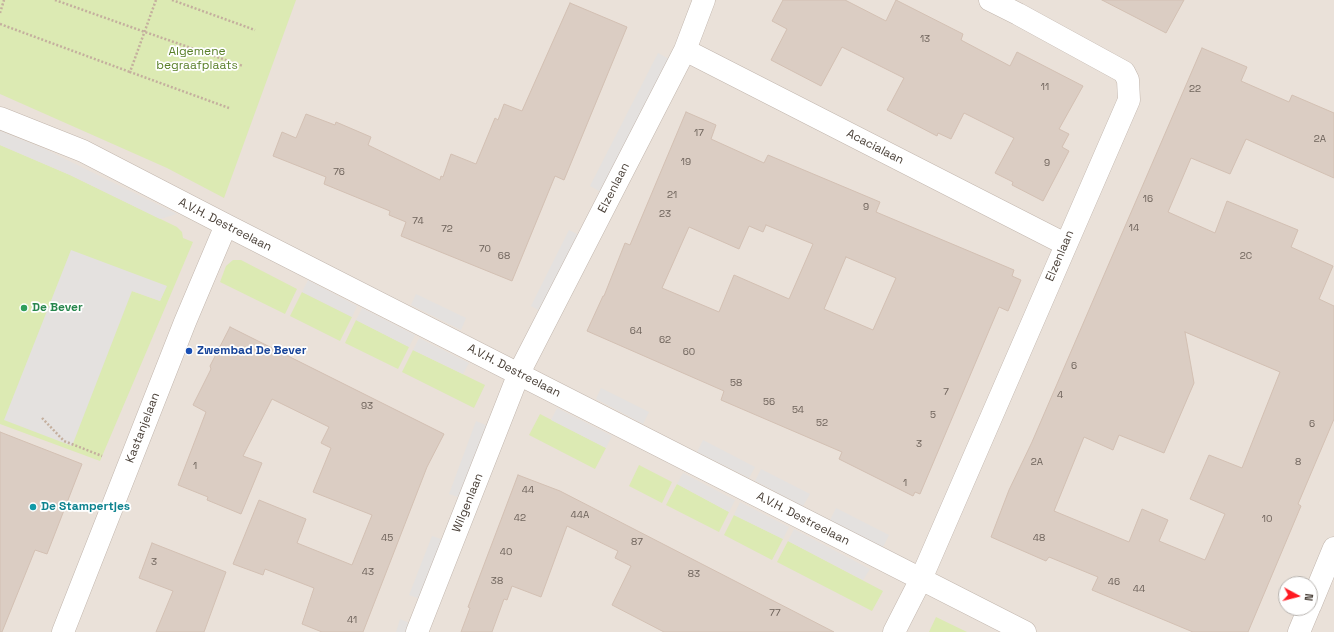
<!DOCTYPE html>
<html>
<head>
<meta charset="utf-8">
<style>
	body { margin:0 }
	#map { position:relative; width:1334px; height:632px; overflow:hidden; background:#f6f0eb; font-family:"Space Grotesk",sans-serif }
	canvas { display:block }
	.north { position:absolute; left:1278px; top:576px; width:40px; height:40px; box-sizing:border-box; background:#fff; border:1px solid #b7b3af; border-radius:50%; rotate:97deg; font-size:11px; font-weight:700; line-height:16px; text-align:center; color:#4a4038 }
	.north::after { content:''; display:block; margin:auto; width:14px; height:18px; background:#ff1921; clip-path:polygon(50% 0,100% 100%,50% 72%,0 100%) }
</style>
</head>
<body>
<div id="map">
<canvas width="1334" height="632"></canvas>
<div class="north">N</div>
</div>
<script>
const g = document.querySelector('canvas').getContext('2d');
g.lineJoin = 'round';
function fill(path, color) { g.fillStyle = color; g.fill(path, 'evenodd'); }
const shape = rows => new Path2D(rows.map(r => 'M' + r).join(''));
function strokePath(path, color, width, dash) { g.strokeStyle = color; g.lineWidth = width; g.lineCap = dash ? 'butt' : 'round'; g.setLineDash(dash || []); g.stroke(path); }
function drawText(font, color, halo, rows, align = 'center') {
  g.font = font + ' "Space Grotesk",sans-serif'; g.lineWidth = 3.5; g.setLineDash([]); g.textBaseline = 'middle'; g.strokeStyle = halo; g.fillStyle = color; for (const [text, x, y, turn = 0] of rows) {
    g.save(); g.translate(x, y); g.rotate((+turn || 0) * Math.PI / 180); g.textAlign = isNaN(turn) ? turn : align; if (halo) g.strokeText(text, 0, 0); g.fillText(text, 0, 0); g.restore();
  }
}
const residential = shape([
	[0,0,1334,0,1334,632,0,632],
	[1286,584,1310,584,1310,608,1286,608]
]);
const green = shape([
	[0,0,296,0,224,198,167,168,0,94],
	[0,145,70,175,177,227,182,232,183,238,193,242,100,461,0,424],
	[166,286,160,301,132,291],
	[233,260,241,260,297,289,285,314,220,282,226,266],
	[302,292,352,317,340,341,290,316],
	[356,320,409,347,398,369,345,343],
	[413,350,485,385,474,408,402,372],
	[540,414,606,448,595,469,529,435],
	[639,465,672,482,662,503,629,486],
	[677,484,729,512,719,532,666,505],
	[734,515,783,539,772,560,724,535],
	[788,541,883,591,872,611,777,562],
	[936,617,967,632,929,632]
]);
const parking = shape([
	[658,53,669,59,601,192,590,186],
	[0,131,45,149,177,214,160,219,70,175,0,145],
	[569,230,579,235,542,312,531,306],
	[71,250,167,286,160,301,132,291,72,446,4,420],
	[308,280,357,306,352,317,302,292],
	[416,294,466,318,461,330,411,305],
	[362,308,415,335,409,347,356,320],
	[419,338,469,363,463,374,413,350],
	[601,388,649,412,643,424,596,399],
	[557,408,612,436,606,448,551,420],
	[476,421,488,426,461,498,449,494],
	[703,440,755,467,749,478,697,452],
	[761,469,810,494,803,506,755,481],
	[683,473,735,500,729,512,677,484],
	[740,502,789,527,783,539,734,515],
	[836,508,889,535,883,547,830,520],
	[794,529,870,569,863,580,788,541],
	[432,536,444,540,421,599,409,595],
	[400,619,412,624,409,632,396,632]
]);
const building = shape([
	[783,0,845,0,886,21,896,0,963,34,961,40,1010,66,1017,52,1083,86,1059,129,1069,134,1062,147,1069,151,1043,201,1012,185,1013,182,995,173,1014,138,964,113,951,139,938,133,937,136,887,110,904,78,842,47,821,86,771,60,787,29,772,21,783,0],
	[1102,0,1184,0,1166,33,1102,0],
	[570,3,627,27,564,180,555,176,512,281,401,236,406,222,389,215,390,211,324,184,326,177,273,156,282,132,296,138,306,114,335,125,336,122,371,137,368,145,440,180,441,176,443,177,451,154,476,164,495,118,498,120,504,104,522,111,570,3],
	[1202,48,1247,67,1241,81,1289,102,1292,95,1334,113,1334,178,1246,139,1230,174,1191,158,1168,212,1215,233,1227,201,1298,230,1291,247,1333,266,1319,299,1334,306,1334,419,1298,504,1301,506,1248,632,1193,632,1092,590,1098,577,1049,557,1046,561,991,537,1009,490,1032,442,1202,48],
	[1185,332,1280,372,1242,468,1209,455,1190,499,1225,514,1205,560,1159,541,1168,520,1142,509,1129,542,1054,511,1084,437,1113,450,1119,435,1164,453,1194,383,1185,332],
	[686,112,716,125,711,139,764,163,768,155,880,202,876,212,1014,270,1012,276,1021,280,1008,311,999,307,920,494,915,492,913,496,839,459,842,452,721,400,724,391,587,331,603,296,604,296,625,243,630,245,686,112],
	[766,225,813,244,789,299,734,275,719,312,662,288,689,227,739,249,749,226,763,232,766,225],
	[846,257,896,278,873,330,824,309,846,257],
	[230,327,444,434,427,467,363,632,322,632,302,624,314,588,265,569,263,575,233,564,259,500,306,519,297,543,352,565,372,515,313,492,331,448,321,443,329,427,272,399,243,456,262,463,241,514,207,500,208,497,178,485,206,412,193,405,211,369,210,366,230,327],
	[0,432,82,464,47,554,35,550,2,632,0,632,0,432],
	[518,475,560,491,834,632,664,632,612,605,631,566,615,558,618,551,567,526,541,597,512,586,507,600,504,599,492,632,461,632,470,608,468,607,518,475],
	[152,543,226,572,204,632,156,632,173,591,139,578,152,543]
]);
const path = shape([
	[55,0,145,32,243,66],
	[156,0,130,72,229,108],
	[172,0,255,30],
	[0,13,4,0],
	[0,24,130,72],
	[42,418,64,441,102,456]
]);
const minor = shape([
	[685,50,1065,244],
	[0,118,83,151,226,225,1025,632],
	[1310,606,1334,548],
	[63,632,185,322,226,225],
	[417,632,519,373,685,50,704,0],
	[894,632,921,579,1129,100,1128,80,1124,72,1018,14,990,0],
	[1299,632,1309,608]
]);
const markers = [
	[24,308,4,"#2e9e5b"],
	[189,351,4,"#1a4fb4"],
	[33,507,4,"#0f9aa8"]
];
const numberNames = [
	["13",925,39],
	["11",1045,87],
	["22",1195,89],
	["17",699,133],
	["2A",1320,139],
	["19",686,162],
	["9",1047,163],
	["76",339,172],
	["21",672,195],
	["16",1148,199],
	["9",866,207],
	["23",665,214],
	["74",418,221],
	["14",1134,228],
	["72",447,229],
	["70",485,249],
	["68",504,256],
	["2C",1246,256],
	["64",636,331],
	["62",665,340],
	["60",689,352],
	["6",1074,366],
	["58",736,383],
	["7",946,392],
	["4",1060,395],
	["56",769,402],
	["93",367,406],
	["54",798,410],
	["5",933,415],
	["52",822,423],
	["6",1312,424],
	["3",919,444],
	["2A",1037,462],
	["8",1298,462],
	["1",195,466],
	["1",905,483],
	["44",528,490],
	["44A",580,515],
	["42",520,518],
	["10",1267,519],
	["45",387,538],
	["48",1039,538],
	["87",637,542],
	["40",506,552],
	["3",154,562],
	["43",368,572],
	["83",694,574],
	["38",497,581],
	["46",1114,582],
	["44",1139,589],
	["77",775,613],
	["41",352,620]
];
const parkNames = [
	["Algemene",197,52],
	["begraafplaats",197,66]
];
const streetNames = [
	["Acacialaan",875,147,27],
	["Elzenlaan",614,188,-63],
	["A.V.H. Destreelaan",225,225,27],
	["Elzenlaan",1060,256,-67],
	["A.V.H. Destreelaan",514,371,27],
	["Kastanjelaan",143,428,-69],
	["Wilgenlaan",468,503,-68],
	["A.V.H. Destreelaan",803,519,27]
];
const leisureNames = [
	["De Bever",32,308]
];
const transitNames = [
	["Zwembad De Bever",197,351]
];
const cultureNames = [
	["De Stampertjes",41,507]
];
fill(residential, '#eae1d9');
fill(green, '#dceab3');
fill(parking, '#e4e1df');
fill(building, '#dbcdc3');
strokePath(building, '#d3c0b3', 1);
strokePath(minor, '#c2b6ad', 23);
strokePath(path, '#c4af9e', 2.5, [2, 2]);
strokePath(minor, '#fff', 22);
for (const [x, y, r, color] of markers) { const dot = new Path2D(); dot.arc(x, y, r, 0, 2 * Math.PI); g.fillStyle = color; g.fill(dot); strokePath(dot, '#fff', 1.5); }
drawText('10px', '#6e635b', null, numberNames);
drawText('12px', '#597f29', '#fff', parkNames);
drawText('12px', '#4a4038', '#fff', streetNames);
drawText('bold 12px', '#27864d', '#fff', leisureNames, 'left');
drawText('bold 12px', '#164399', '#fff', transitNames, 'left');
drawText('bold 12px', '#0d838f', '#fff', cultureNames, 'left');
</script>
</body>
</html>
